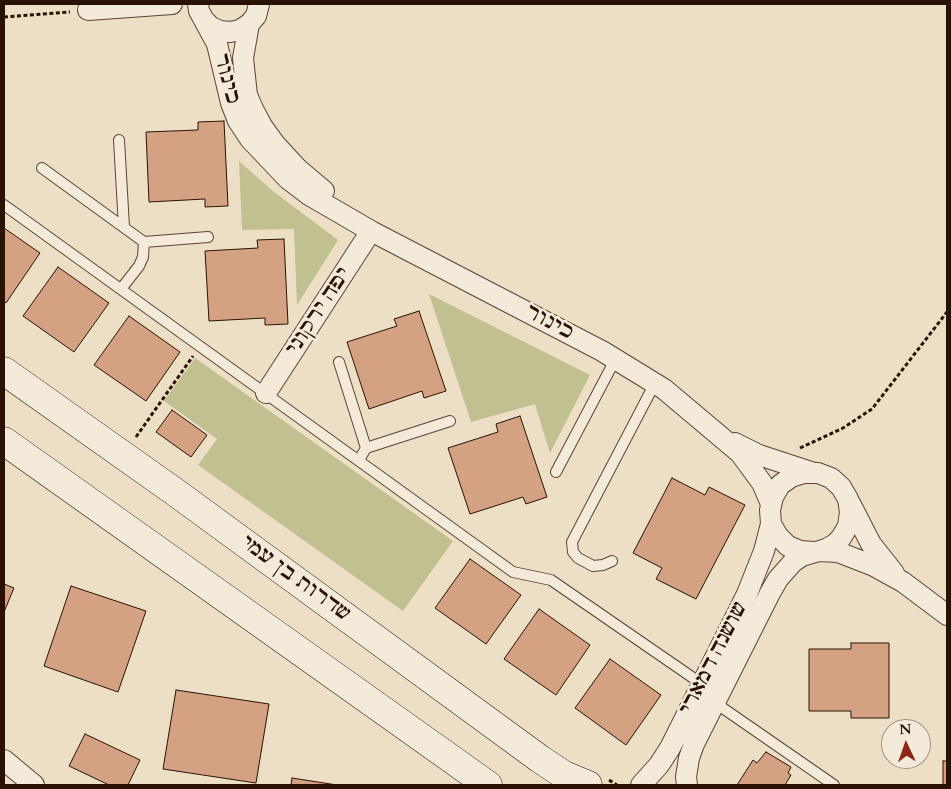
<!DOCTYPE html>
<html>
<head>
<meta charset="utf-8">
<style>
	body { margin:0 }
	#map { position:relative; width:951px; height:789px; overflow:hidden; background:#eddfc6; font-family:Cardo,serif }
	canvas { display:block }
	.frame { position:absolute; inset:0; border:5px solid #291203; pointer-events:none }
	.north { position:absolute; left:881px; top:719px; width:50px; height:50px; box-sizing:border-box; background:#f3eada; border:1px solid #a29484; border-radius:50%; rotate:357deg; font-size:14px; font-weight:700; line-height:20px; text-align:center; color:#291203 }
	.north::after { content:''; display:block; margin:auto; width:18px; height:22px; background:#8f2418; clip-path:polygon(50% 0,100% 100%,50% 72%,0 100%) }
</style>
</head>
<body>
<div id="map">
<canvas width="951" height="789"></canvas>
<div class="frame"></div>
<div class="north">N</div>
</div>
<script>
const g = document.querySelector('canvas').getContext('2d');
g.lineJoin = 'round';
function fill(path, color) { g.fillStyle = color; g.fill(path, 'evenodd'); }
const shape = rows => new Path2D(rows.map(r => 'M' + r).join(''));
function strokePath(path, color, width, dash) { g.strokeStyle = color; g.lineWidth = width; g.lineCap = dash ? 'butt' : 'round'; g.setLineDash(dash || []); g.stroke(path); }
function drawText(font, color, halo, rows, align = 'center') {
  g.font = font + ' Cardo,"Frank Ruhl Libre",serif'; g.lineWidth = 5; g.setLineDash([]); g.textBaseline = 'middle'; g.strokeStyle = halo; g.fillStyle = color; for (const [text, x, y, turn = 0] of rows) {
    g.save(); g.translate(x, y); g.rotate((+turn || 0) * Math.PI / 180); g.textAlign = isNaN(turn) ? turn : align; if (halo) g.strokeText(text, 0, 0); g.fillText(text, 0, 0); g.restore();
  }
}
const green = shape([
	[239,161,274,192,338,240,297,305,294,229,242,230],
	[429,294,590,375,550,453,535,404,471,422],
	[195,358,453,541,403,611,198,465,217,439,164,401]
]);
const building = shape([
	[224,121,228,206,205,207,205,199,149,202,146,132,198,130,198,122,224,121],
	[4,228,40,253,6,303,4,301,4,228],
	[284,239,288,324,265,325,265,318,209,321,205,251,258,248,257,240,284,239],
	[58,267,109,303,74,352,23,316,58,267],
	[419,311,446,391,424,398,422,391,369,409,347,342,397,326,394,319,419,311],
	[129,316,180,352,146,401,94,365,129,316],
	[172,410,207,435,191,457,156,432,172,410],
	[520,416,547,497,526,504,523,497,470,514,448,448,498,432,496,424,520,416],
	[672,478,705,495,709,487,745,505,696,599,656,579,662,568,633,553,672,478],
	[470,559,521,595,486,644,435,608,470,559],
	[4,584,14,588,4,612,4,584],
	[71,586,146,611,118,692,44,666,71,586],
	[539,609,590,645,556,695,504,659,539,609],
	[851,643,889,643,889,718,851,718,851,711,809,711,809,649,851,649,851,643],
	[610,659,661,695,626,745,575,708,610,659],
	[176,690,269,704,256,783,163,769,176,690],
	[85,734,140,760,128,785,109,785,69,766,85,734],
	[766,752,791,767,788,773,791,775,785,785,737,785,753,760,757,763,766,752],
	[943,761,947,761,947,785,943,785,943,761],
	[292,778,337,785,291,785,292,778]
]);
const path = shape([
	[4,17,70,12],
	[136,437,193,356],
	[800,448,843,428,872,409,947,312],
	[609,780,617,785]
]);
const lane = shape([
	[119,140,124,227],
	[42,168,144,242,208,237],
	[4,205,513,572,551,580,702,684],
	[121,289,139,266,143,257,144,242],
	[339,362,366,448,359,460],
	[366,448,450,421],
	[556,472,616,358],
	[612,561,603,565,593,566,578,558,573,552,572,542,655,383],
	[714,702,834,785]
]);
const street = shape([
	[198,4,199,11,204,20,211,27,220,31,230,32,240,30,249,24,256,16,259,4],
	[88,10,172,4],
	[204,20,217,44,231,103,238,121,250,139,288,179,309,195,371,231,602,351,664,389,740,453,762,483,771,504],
	[249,24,243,58,247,95,253,109,262,126,275,144,298,169,324,191],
	[266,393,371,231],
	[735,443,759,455,811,472],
	[850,503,871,544,894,573],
	[819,551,838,552,874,566,903,582,947,615],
	[4,760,34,785],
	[641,785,659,765,670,748,747,594,764,551,771,524],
	[687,785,686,777,689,758,694,744,770,593,778,579,793,562,802,556,826,549,835,544,841,538,848,526,850,512,848,499,841,487,831,478,818,473,804,473,791,477,780,485,773,497,770,510,771,524,778,536,788,546,800,551,814,552]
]);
const secondary = shape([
	[4,371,175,492,540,759,564,775,588,785],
	[4,441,488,785]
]);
const streetNames = [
	["כינור",226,79,75],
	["יפה ירקוני",319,312,-57],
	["כינור",549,323,28],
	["שדרות בן עמי",295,579,36],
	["שושנה דמארי",714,659,-63]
];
fill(green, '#c0c090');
fill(building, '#d5a183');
strokePath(building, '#291203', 1);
strokePath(lane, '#5a4534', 12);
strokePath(street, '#5a4534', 22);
strokePath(secondary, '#291203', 29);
strokePath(path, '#291203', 3, [4, 2.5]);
strokePath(lane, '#f3eada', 10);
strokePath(street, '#f3eada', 20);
strokePath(secondary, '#f3eada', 28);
drawText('21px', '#291203', '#f3eada', streetNames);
</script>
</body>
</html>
